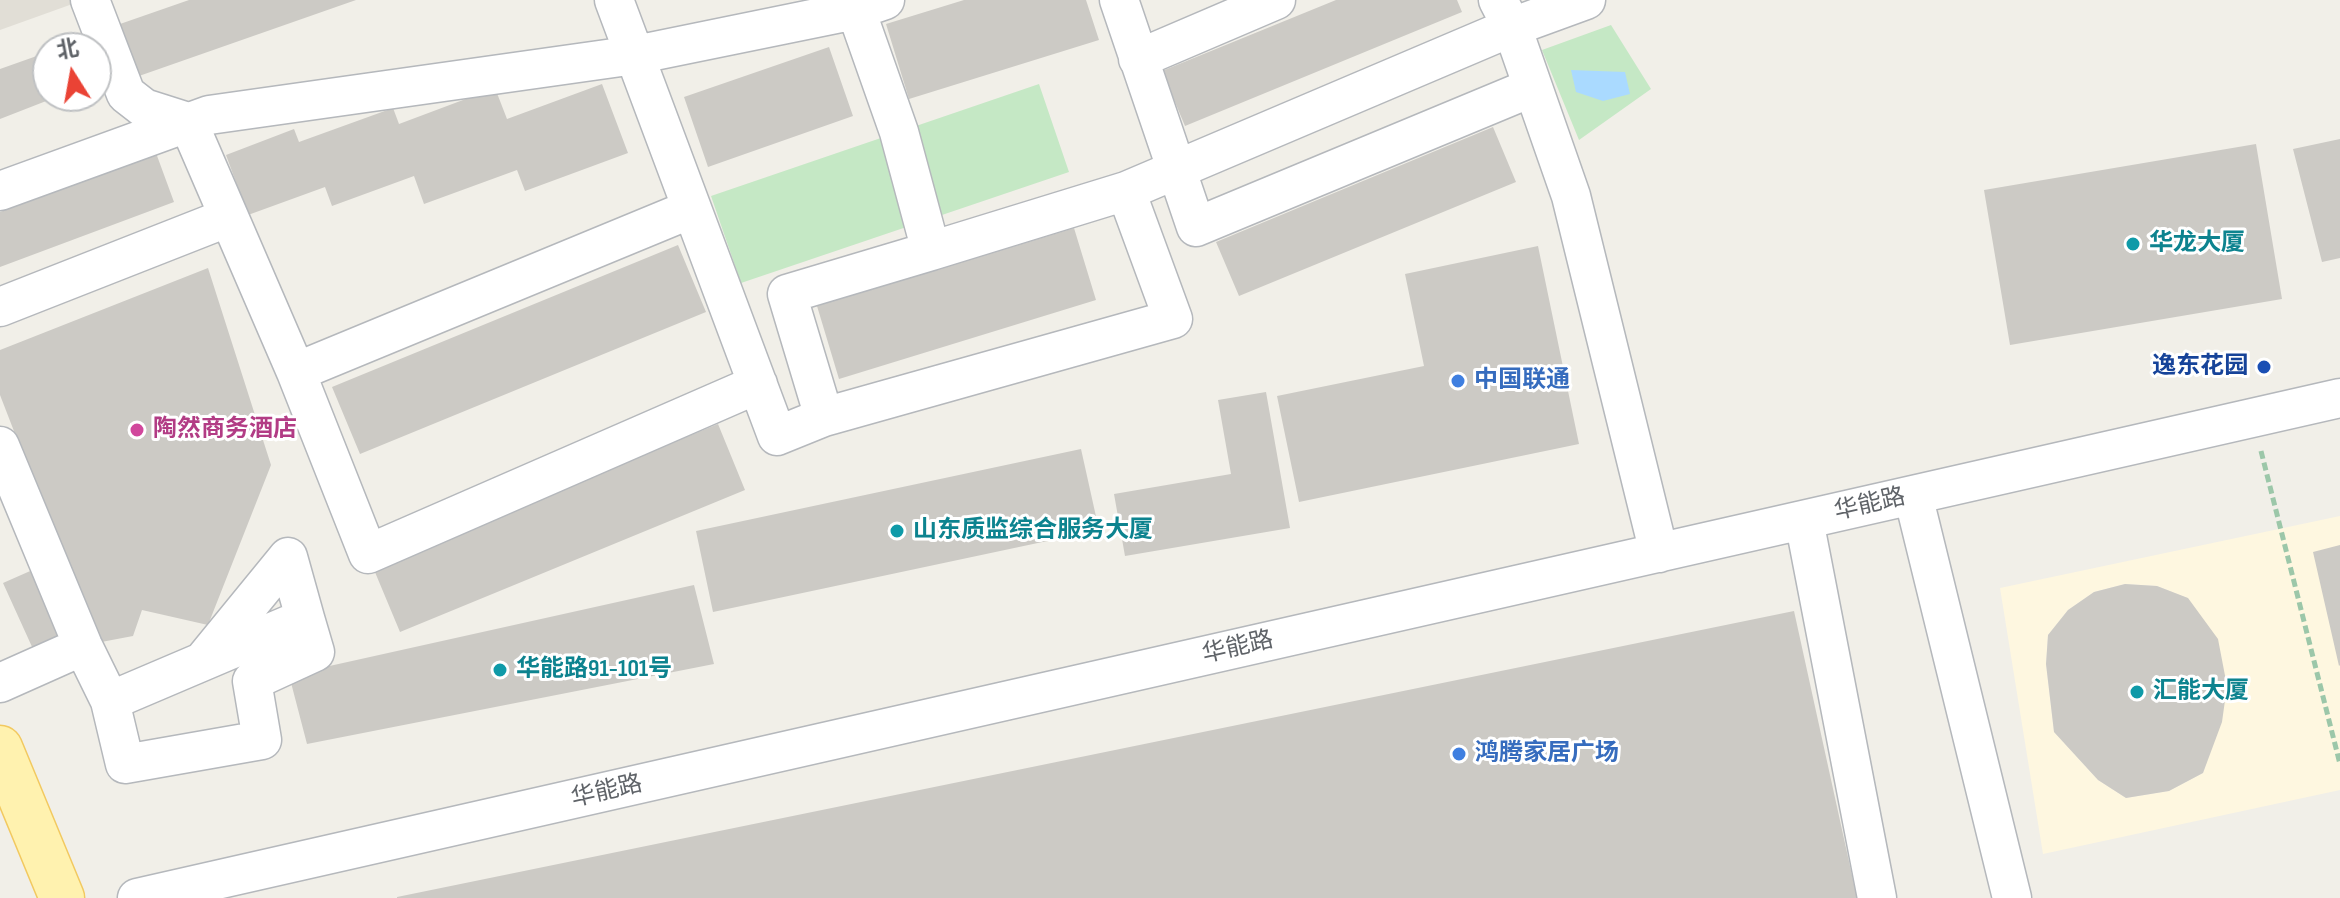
<!DOCTYPE html>
<html>
<head>
<meta charset="utf-8">
<style>
	body { margin:0 }
	#map { position:relative; width:2340px; height:898px; overflow:hidden; background:#f1efe8; font-family:"Sofia Sans Condensed","Noto Sans SC",sans-serif }
	canvas { display:block }
	.north { position:absolute; left:32px; top:32px; width:80px; height:80px; box-sizing:border-box; background:#fff; border:2px solid #bfc1c3; border-radius:50%; rotate:349deg; font-size:22px; font-weight:700; line-height:32px; text-align:center; color:#5f6368 }
	.north::after { content:''; display:block; margin:auto; width:28px; height:36px; background:#ea4335; clip-path:polygon(50% 0,100% 100%,50% 72%,0 100%) }
</style>
</head>
<body>
<div id="map">
<canvas width="2340" height="898"></canvas>
<div class="north">北</div>
</div>
<script>
const g = document.querySelector('canvas').getContext('2d');
g.lineJoin = 'round';
function fill(path, color) { g.fillStyle = color; g.fill(path, 'evenodd'); }
const shape = rows => new Path2D(rows.map(r => 'M' + r).join(''));
function strokePath(path, color, width, dash) { g.strokeStyle = color; g.lineWidth = width; g.lineCap = dash ? 'butt' : 'round'; g.setLineDash(dash || []); g.stroke(path); }
function drawText(font, color, halo, rows, align = 'center') {
  g.font = font + ' "Sofia Sans Condensed","Noto Sans SC",sans-serif'; g.lineWidth = 6; g.setLineDash([]); g.textBaseline = 'middle'; g.strokeStyle = halo; g.fillStyle = color; for (const [text, x, y, turn = 0] of rows) {
    g.save(); g.translate(x, y); g.rotate((+turn || 0) * Math.PI / 180); g.textAlign = isNaN(turn) ? turn : align; if (halo) g.strokeText(text, 0, 0); g.fillText(text, 0, 0); g.restore();
  }
}
const commercial = shape([
	[2340,516,2340,790,2043,854,2000,588],
	[2125,584,2157,586,2187,598,2213,744,2203,773,2169,791,2126,798,2098,780,2054,732,2046,664,2048,635,2068,610,2094,592]
]);
const education = shape([
	[0,0,77,0,78,2,0,30]
]);
const green = shape([
	[1611,25,1651,89,1579,140,1542,50],
	[1039,84,1069,172,741,283,711,196]
]);
const water = shape([
	[1571,70,1625,72,1630,94,1603,101,1576,92]
]);
const building = shape([
	[189,0,356,0,139,76,120,24],
	[964,0,1086,0,1099,40,909,99,886,24],
	[1336,0,1457,0,1462,12,1185,126,1162,71],
	[829,47,853,116,708,167,684,97],
	[48,52,48,96,59,96,0,119,0,69],
	[602,84,628,153,525,191,517,170,424,204,414,176,332,206,325,187,248,215,226,155,294,129,299,142,393,108,399,124,495,88,507,119],
	[1493,127,1516,182,1239,296,1216,242],
	[2340,139,2340,258,2322,262,2293,149],
	[2256,144,2282,299,2010,345,1984,190],
	[156,153,174,202,0,267,0,212],
	[1074,228,1096,300,839,379,817,306],
	[678,245,706,312,360,454,332,387],
	[1538,246,1579,444,1299,502,1277,396,1424,366,1405,274],
	[208,268,271,465,208,625,142,610,133,636,96,643,0,395,0,350],
	[1266,392,1290,528,1125,556,1114,494,1231,474,1218,400],
	[718,424,745,490,400,632,372,565],
	[1081,449,1099,530,713,612,696,531],
	[2340,545,2340,665,2339,666,2313,552],
	[37,568,67,634,33,649,3,583],
	[2125,584,2157,586,2188,598,2218,639,2227,686,2222,722,2203,773,2169,791,2126,798,2098,780,2054,732,2046,664,2048,635,2068,610,2094,592],
	[694,585,714,664,307,744,289,675],
	[1794,611,1857,898,397,898,397,897]
]);
const path = shape([
	[2261,451,2340,764]
]);
const minor = shape([
	[90,0,126,94,144,108,188,122,296,372,691,209],
	[614,0,777,436,824,417],
	[1119,0,1196,227,1533,87],
	[1498,0,1512,27,1571,196,1659,553],
	[856,10,899,132,931,251,1126,191,1173,319,824,417,787,294,931,251],
	[1138,59,1276,0],
	[0,191,209,115,635,55,856,10,885,0],
	[1126,191,1512,27,1586,0],
	[0,307,229,217],
	[296,372,368,554,758,384],
	[0,446,83,646,110,701,305,618,288,557,203,661],
	[1913,495,2012,898],
	[1804,520,1877,898],
	[0,683,83,646],
	[110,701,125,764,262,740,252,681,315,652,305,618],
	[137,898,2340,398]
]);
const major = shape([
	[0,748,62,898]
]);
const markers = [
	[2133,244,8,"#0f9aa8"],
	[2264,367,8,"#1a4fb4"],
	[1458,381,8,"#3f7fe0"],
	[137,430,8,"#d1479c"],
	[897,531,8,"#0f9aa8"],
	[500,670,8,"#0f9aa8"],
	[2137,692,8,"#0f9aa8"],
	[1459,754,8,"#3f7fe0"]
];
const cultureNames = [
	["华龙大厦",2149,244],
	["山东质监综合服务大厦",913,531],
	["华能路91-101号",516,670],
	["汇能大厦",2153,692]
];
const transitNames = [
	["逸东花园",2248,367]
];
const shopNames = [
	["中国联通",1474,381],
	["鸿腾家居广场",1475,754]
];
const hotelNames = [
	["陶然商务酒店",153,430]
];
const streetNames = [
	["华能路",1870,505,-13],
	["华能路",1238,648,-13],
	["华能路",607,792,-13]
];
fill(commercial, '#fef7e0');
fill(education, '#e1ded6');
fill(green, '#c5e8c5');
fill(water, '#aadaff');
fill(building, '#cccac5');
strokePath(minor, '#b5b8bc', 41);
strokePath(major, '#f2c960', 47);
strokePath(path, '#9cc7a9', 5, [8, 4]);
strokePath(minor, '#fff', 38);
strokePath(major, '#fff2af', 44);
for (const [x, y, r, color] of markers) { const dot = new Path2D(); dot.arc(x, y, r, 0, 2 * Math.PI); g.fillStyle = color; g.fill(dot); strokePath(dot, '#fff', 3); }
drawText('bold 24px', '#0d838f', '#fff', cultureNames, 'left');
drawText('bold 24px', '#164399', '#fff', transitNames, 'right');
drawText('bold 24px', '#366cbe', '#fff', shopNames, 'left');
drawText('bold 24px', '#b23c85', '#fff', hotelNames, 'left');
drawText('24px', '#5f6368', '#fff', streetNames);
</script>
</body>
</html>
